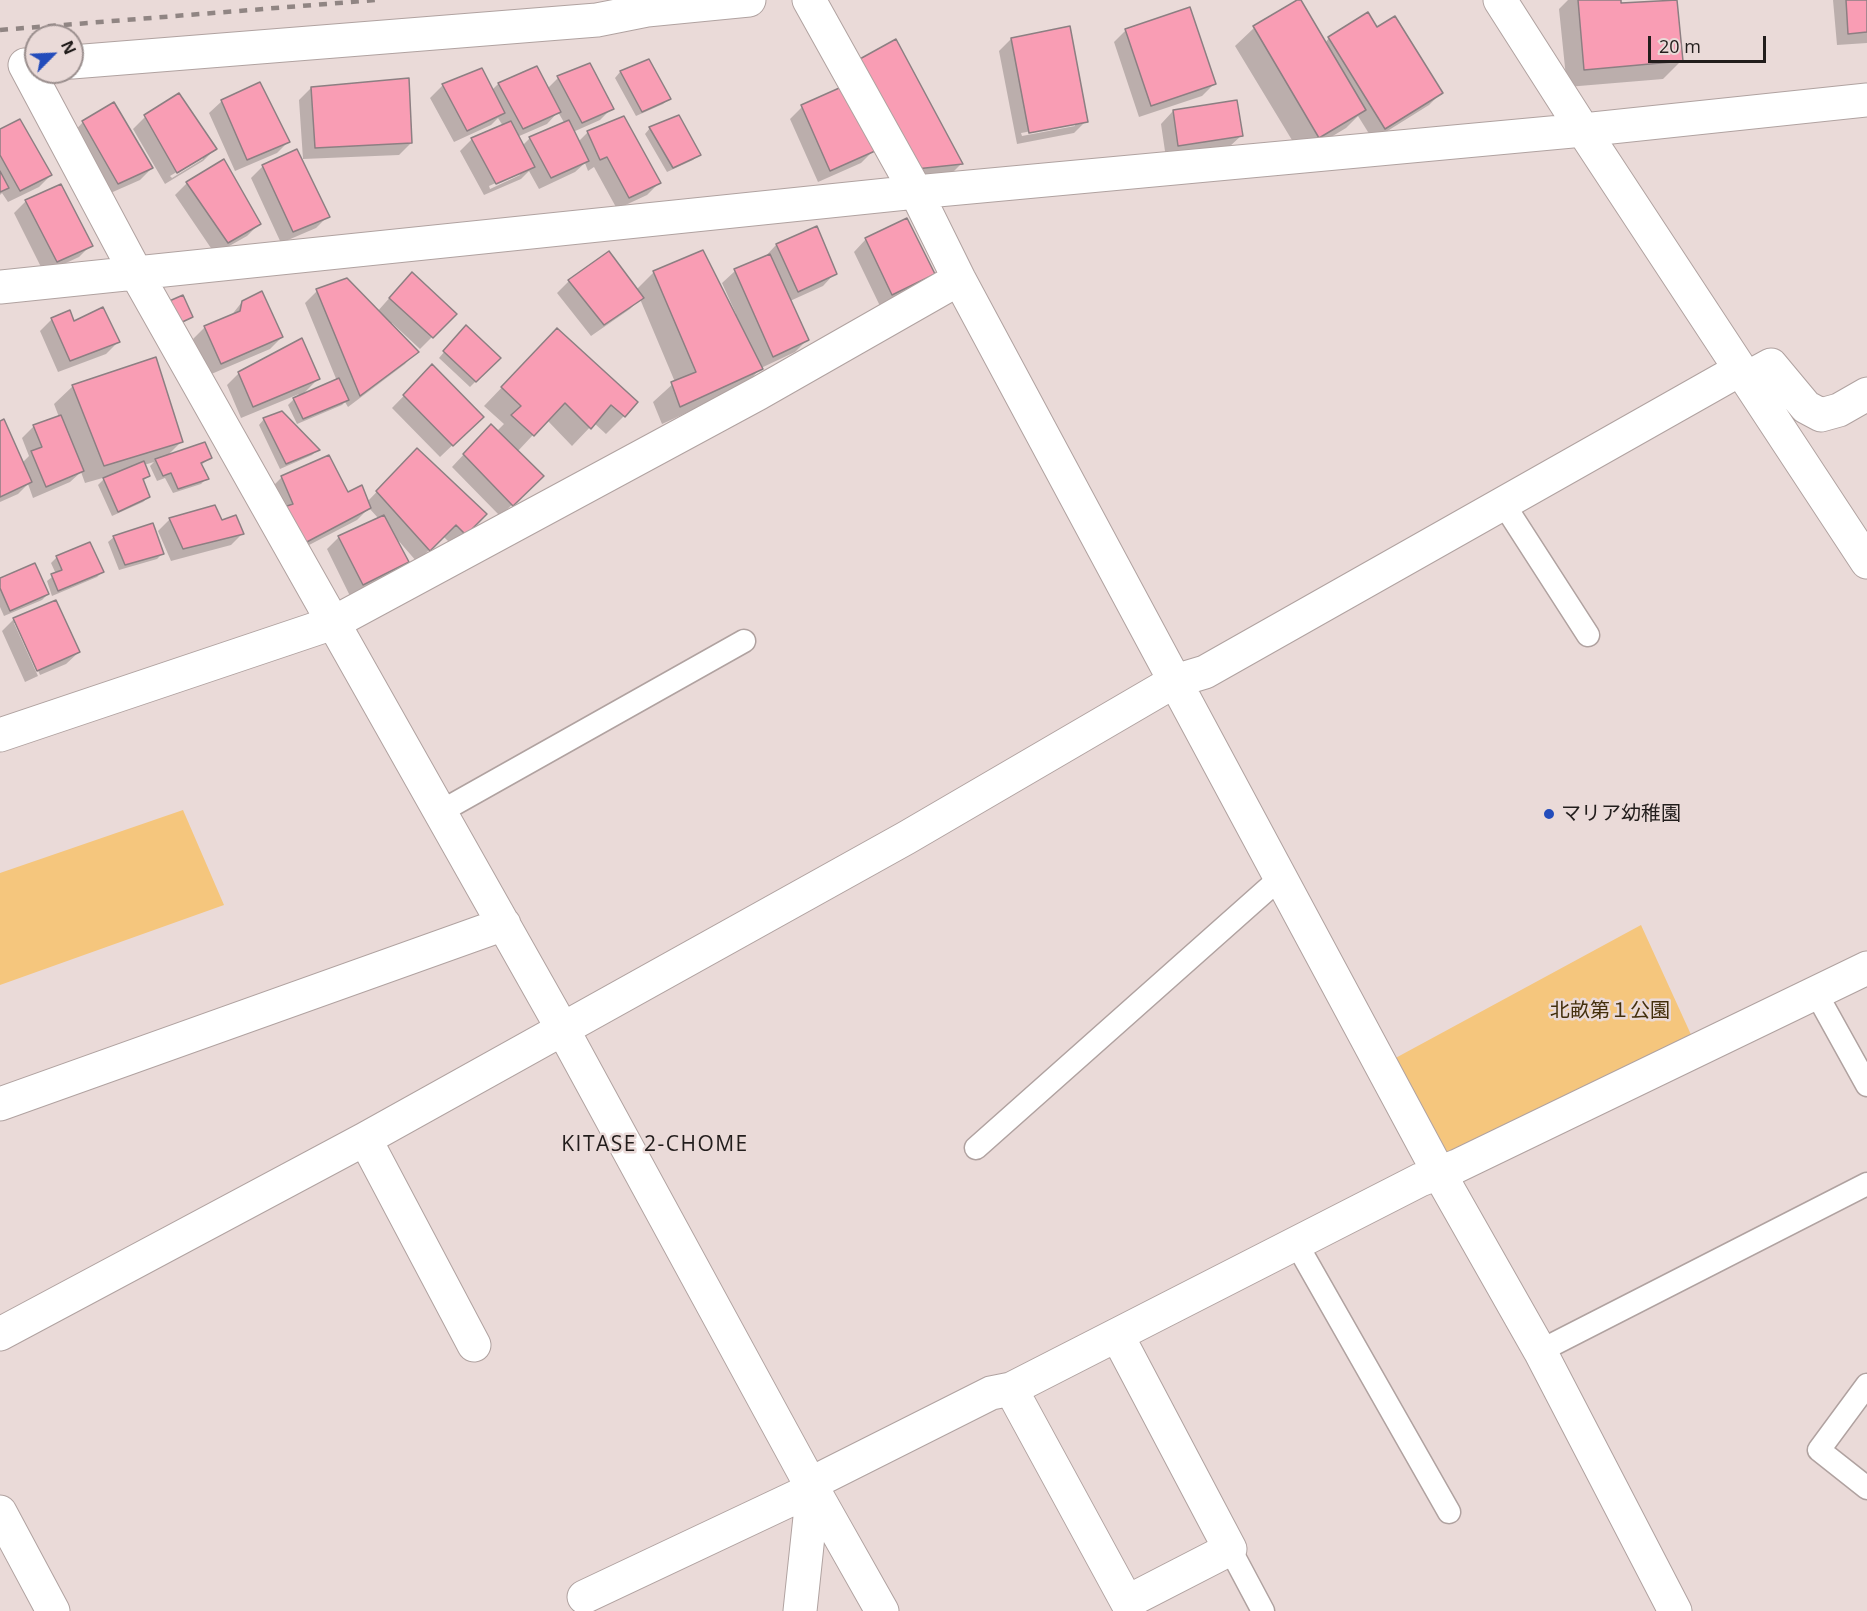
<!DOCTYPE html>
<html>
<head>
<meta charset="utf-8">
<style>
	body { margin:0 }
	#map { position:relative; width:1867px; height:1611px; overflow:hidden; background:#eadad8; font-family:"Open Sans",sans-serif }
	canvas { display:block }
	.north { position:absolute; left:24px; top:24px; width:60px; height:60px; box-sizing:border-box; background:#eadad8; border:2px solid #9a8e8d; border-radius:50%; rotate:66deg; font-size:16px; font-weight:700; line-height:24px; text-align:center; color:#221d1c }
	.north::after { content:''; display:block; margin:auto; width:21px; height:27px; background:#234cbb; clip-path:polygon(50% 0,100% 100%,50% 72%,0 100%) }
	.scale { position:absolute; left:1648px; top:36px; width:118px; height:27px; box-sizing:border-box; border:3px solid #221d1c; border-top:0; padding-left:8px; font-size:18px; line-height:21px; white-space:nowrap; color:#221d1c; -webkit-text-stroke:4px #eadad8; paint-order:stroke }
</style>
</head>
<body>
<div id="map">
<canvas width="1867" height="1611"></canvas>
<div class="north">N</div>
<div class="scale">20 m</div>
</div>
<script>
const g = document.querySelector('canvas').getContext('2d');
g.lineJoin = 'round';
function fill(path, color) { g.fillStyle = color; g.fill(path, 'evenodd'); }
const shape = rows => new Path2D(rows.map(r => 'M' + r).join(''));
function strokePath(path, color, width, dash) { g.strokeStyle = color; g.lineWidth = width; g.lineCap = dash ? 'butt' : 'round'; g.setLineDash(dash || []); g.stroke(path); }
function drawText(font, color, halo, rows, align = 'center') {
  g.font = font + ' "Open Sans","Noto Sans JP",sans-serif'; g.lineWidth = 5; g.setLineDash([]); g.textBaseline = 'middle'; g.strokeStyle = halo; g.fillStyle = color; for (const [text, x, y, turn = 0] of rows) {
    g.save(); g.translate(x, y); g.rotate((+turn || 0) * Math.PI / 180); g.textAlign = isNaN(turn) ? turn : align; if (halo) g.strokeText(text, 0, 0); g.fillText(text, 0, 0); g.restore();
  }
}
const green = shape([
	[183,810,224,905,0,985,0,873],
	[1641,925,1693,1039,1456,1155,1436,1148,1390,1061]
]);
const shadow = shape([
	[1299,0,1325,43,1329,38,1377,29,1441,93,1429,105,1373,140,1358,116,1346,128,1301,155,1235,46,1254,28],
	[1568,0,1619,0,1619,5,1675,0,1681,61,1663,79,1567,87,1559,9],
	[1833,0,1867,0,1867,43,1837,45],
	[1126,30,1214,84,1202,96,1139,117,1114,42],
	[1011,39,1086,121,1074,133,1017,144,999,51],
	[1075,123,1075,126,1022,136,1021,133],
	[648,61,669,99,663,104,636,116,615,78,620,72],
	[859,61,961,164,949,176,904,180],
	[536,68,547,89,558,78,612,108,600,120,573,132,578,142,588,132,659,183,647,195,617,209,594,167,588,171,585,163,575,172,539,189,529,171,521,179,484,195,460,151,472,139,503,126,498,118,491,125,454,142,430,98,442,86,481,70,492,90,498,84],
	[558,112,565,124,530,138,522,146,517,137,547,124],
	[520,172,520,175,490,189,489,186],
	[311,88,411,143,399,155,303,159,299,100],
	[179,95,215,149,203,161,165,184,133,129,145,117],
	[203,156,203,159,172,178,170,176],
	[222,101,289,141,277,153,235,171,209,113],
	[802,107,873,151,861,163,818,182,790,119],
	[1173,111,1242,135,1229,147,1166,158,1161,124],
	[83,122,152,168,140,180,106,195,71,135],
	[650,128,699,155,693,160,667,172,645,134],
	[0,131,51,175,39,187,8,202,2,193,0,195],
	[223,161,259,224,247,236,215,254,175,195,187,183],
	[263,166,328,216,316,228,281,243,251,178],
	[61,186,91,245,79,257,44,273,14,213,26,201],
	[816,228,835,273,823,286,790,301,807,340,795,352,761,368,743,387,662,424,653,402,675,382,640,299,630,309,591,336,557,293,569,281,608,253,636,290,654,272,734,315,736,314,722,283,735,271,764,258,776,245],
	[866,239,933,273,921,286,880,306,854,252],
	[400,286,455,314,420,349,392,323,390,325,416,352,405,364,348,407,345,402,342,405,297,424,288,405,299,394,241,418,227,385,239,373,318,379,301,396,337,381,305,303,317,291,377,312],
	[242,302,282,337,270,349,209,375,193,339,205,327,230,317],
	[52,319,118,342,106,354,58,372,40,331],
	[557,330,624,416,606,434,594,423,572,446,547,420,517,452,530,488,500,516,452,467,479,438,497,431,504,424,484,406],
	[461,332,499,358,470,387,439,358],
	[432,367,482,417,440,457,392,408],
	[73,386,182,441,166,457,210,458,201,465,207,478,201,484,173,493,165,478,157,481,150,466,154,462,144,465,149,475,142,482,149,497,143,502,112,516,98,485,106,477,85,483,81,472,70,482,33,498,28,484,18,494,0,502,0,422,22,463,29,456,22,438,34,426,59,417,54,404],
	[264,419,318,450,312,455,280,469,259,425],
	[417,450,485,514,453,546,443,536,417,562,397,539,407,561,395,574,350,596,327,549,339,537,379,519,369,508,357,520,290,555,270,489,282,477,347,494,367,502],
	[170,519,221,522,243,533,231,545,171,561,158,531],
	[114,537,163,553,157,559,119,570,108,542],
	[89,544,102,572,97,577,52,596,47,581,56,574,51,563,56,558],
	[0,579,48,594,42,600,4,616,0,607],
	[14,619,79,652,66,664,40,675,17,623,14,623,38,676,25,682,2,631]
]);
const building = shape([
	[1297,0,1301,0,1366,110,1319,138,1253,26,1297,0],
	[1578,0,1621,0,1621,3,1677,0,1683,61,1584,70,1578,0],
	[1846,0,1867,0,1867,32,1848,34,1846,0],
	[1190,7,1216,84,1151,106,1125,29,1190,7],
	[1368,12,1377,27,1395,16,1443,93,1385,129,1328,37,1368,12],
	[1070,26,1088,122,1029,133,1011,38,1070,26],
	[896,39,963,164,916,169,858,60,896,39],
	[649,59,671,99,642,112,620,71,649,59],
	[590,63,614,109,582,123,557,76,590,63],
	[537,66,561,112,523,129,498,83,537,66],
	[482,68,505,113,467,131,442,84,482,68],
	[409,78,412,143,315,148,311,87,409,78],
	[260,82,290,142,247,160,221,100,260,82],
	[846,85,875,151,830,171,801,105,846,85],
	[179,93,217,149,177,173,144,115,179,93],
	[1237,100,1243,136,1178,146,1173,110,1237,100],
	[114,102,153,168,118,184,82,121,114,102],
	[679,115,701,155,673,168,649,127,679,115],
	[624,116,661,183,629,198,607,157,600,160,587,131,624,116],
	[20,119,52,175,20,191,0,155,0,129,20,119],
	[569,120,589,161,551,178,529,137,569,120],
	[511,121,535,167,496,184,471,138,511,121],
	[297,149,330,217,293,232,262,165,297,149],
	[224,159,261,224,228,243,186,182,224,159],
	[0,171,9,188,0,192,0,171],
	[61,184,93,246,57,262,25,200,61,184],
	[907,218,935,274,892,295,865,238,907,218],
	[817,226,837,274,798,292,776,244,817,226],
	[703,250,763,369,680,407,671,382,696,372,653,271,703,250],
	[609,251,644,298,604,325,568,280,609,251],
	[770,254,809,340,773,357,734,269,770,254],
	[412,272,457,314,433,338,389,298,412,272],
	[347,278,419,352,360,396,316,289,347,278],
	[262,291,283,337,221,364,204,326,240,311,242,301,262,291],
	[183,295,193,317,178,324,167,302,183,295],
	[103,307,120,342,70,361,51,318,70,310,74,321,103,307],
	[466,325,501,358,476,382,443,351,466,325],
	[557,328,638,402,625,417,611,405,591,429,565,403,534,436,511,415,521,406,501,387,557,328],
	[302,338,320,379,253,407,238,372,302,338],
	[156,357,183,442,104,466,72,385,156,357],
	[432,364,484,417,453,446,403,395,432,364],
	[339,378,349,400,303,419,293,398,339,378],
	[282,411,320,450,286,464,263,418,282,411],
	[61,415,84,471,46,487,31,451,42,447,33,425,61,415],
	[4,419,32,482,0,497,0,421,4,419],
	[491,424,544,476,513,506,463,454,491,424],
	[205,442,212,458,201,463,209,479,178,489,171,473,163,476,155,459,205,442],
	[417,448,487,514,466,535,456,525,430,551,376,491,417,448],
	[329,455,348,492,362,485,371,508,303,544,284,507,293,504,281,476,329,455],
	[144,461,150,476,143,479,150,497,118,512,103,478,144,461],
	[215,505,222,520,236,515,244,534,183,549,169,518,215,505],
	[384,515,409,562,363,585,338,536,384,515],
	[153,523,164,554,125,565,113,536,153,523],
	[90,542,104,572,58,591,51,574,62,570,56,556,90,542],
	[35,563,49,594,10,611,0,588,0,578,35,563],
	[56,600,80,652,37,671,13,618,56,600]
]);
const lane = shape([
	[1503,503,1588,635],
	[440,812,744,641],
	[1816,993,1867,1085],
	[976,1148,1280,878],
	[1296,1243,1449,1512],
	[1540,1351,1867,1184],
	[1867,1385,1819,1450,1867,1488],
	[1230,1549,1263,1611]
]);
const street = shape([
	[809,0,916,192,959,279,1439,1173,1540,1351,1675,1611],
	[1500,0,1583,130,1867,562],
	[72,62,597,20,647,10,749,0],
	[25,65,136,273,562,1028,813,1489,882,1611],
	[0,287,916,192,1583,130,1867,100],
	[1747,378,1771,365,1806,407,1821,415,1839,410,1867,394],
	[0,735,333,623,759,393,959,279],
	[0,1104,504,924],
	[365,1139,474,1345],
	[0,1334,365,1139,906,838,1175,681,1205,672,1741,369],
	[1011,1389,1127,1602,1230,1549,1117,1335],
	[0,1512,53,1611],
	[584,1597,813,1489,822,1478,991,1393,1011,1389,1420,1180,1457,1166,1867,968],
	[800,1611,813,1489]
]);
const rail = shape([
	[0,30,376,0]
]);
const markers = [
	[1549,814,6,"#234cbb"]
];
const poiNames = [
	["マリア幼稚園",1561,814]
];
const parkNames = [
	["北畝第１公園",1610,1011]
];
const neighbourhoodNames = [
	["KITASE 2-CHOME",655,1145]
];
fill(green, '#f5c67d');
fill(shadow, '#0003');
fill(building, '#f99db4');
strokePath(building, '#8c7f82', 1.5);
strokePath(lane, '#b0a2a0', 25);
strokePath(street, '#b0a2a0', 35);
strokePath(lane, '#fff', 22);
strokePath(street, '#fff', 33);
strokePath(rail, '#908583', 4.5, [8, 8]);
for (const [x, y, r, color] of markers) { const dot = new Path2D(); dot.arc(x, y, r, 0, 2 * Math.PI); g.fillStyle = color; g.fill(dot); strokePath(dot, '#eadad8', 2); }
drawText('20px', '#221d1c', '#eadad8', poiNames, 'left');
drawText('20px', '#432f0c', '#eadad8', parkNames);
g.letterSpacing = '1.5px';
drawText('21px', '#221d1c', '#eadad8', neighbourhoodNames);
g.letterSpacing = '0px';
</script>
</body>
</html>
